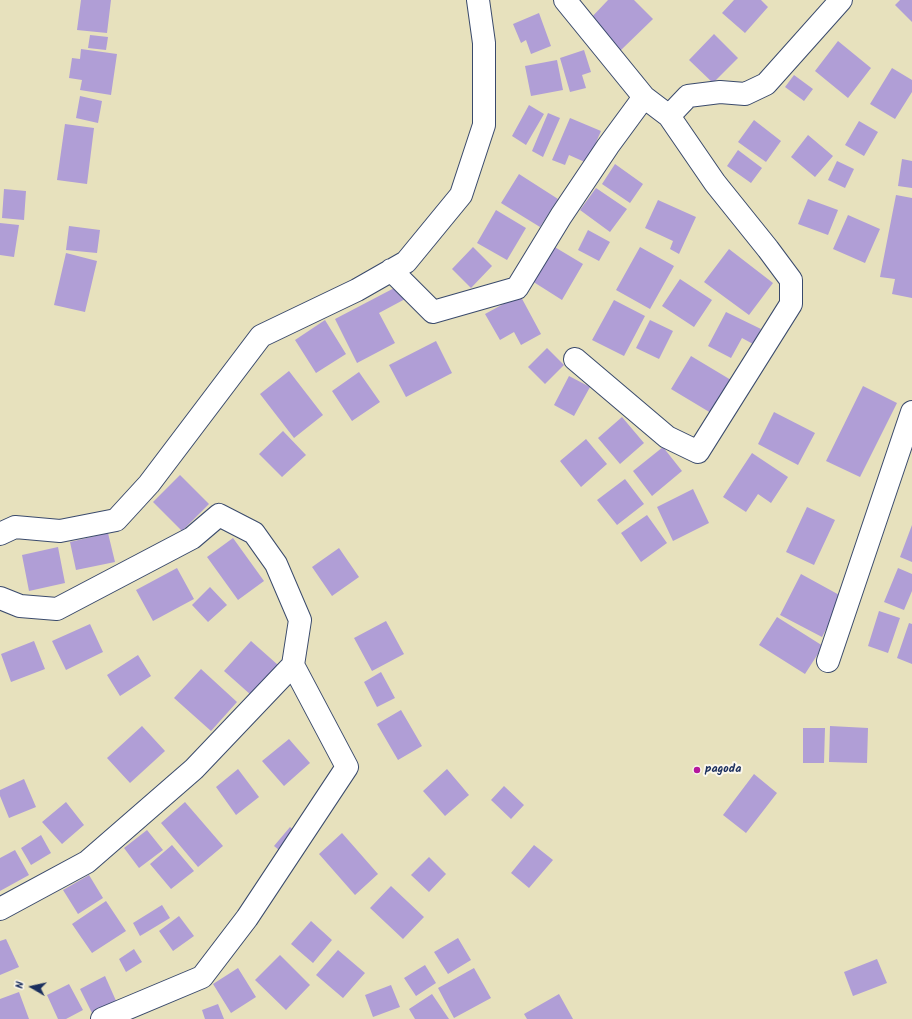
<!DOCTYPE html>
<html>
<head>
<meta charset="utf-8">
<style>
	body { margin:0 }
	#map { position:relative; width:912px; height:1019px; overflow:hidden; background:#e7e1bd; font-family:Kalam,sans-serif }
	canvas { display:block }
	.north { position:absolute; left:12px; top:967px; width:40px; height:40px; -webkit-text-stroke:3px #fbf7ec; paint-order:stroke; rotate:279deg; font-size:11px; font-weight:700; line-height:16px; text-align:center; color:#1b2f5e }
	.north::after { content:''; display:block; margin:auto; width:14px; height:18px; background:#1b2f5e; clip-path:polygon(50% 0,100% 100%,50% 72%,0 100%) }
</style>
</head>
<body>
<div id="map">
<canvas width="912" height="1019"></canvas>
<div class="north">N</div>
</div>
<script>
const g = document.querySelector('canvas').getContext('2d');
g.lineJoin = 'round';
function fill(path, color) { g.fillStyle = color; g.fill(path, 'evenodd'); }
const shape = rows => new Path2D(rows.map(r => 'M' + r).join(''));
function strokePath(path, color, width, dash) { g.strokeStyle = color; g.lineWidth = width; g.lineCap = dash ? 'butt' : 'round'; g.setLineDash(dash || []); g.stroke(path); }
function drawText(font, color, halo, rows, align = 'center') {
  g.font = font + ' Kalam,sans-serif'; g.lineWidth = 4; g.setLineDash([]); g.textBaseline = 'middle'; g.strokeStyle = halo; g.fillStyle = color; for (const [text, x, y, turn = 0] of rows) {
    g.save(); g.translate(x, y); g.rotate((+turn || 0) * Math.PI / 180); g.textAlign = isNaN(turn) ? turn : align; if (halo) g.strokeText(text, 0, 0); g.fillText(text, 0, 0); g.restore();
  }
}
const building = shape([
	[81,0,111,0,107,33,77,30],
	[608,0,634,0,653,19,620,51,589,20],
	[734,0,761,0,768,7,745,33,722,13],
	[900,0,912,0,912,22,895,5],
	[539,13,551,46,531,54,526,40,521,43,513,24],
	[714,34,738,58,713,83,689,60],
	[90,35,108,37,106,50,88,48],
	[838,41,871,68,848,98,815,71],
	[81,49,117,54,111,95,80,90,82,80,69,78,72,58,80,59],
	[584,50,591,72,582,75,586,88,570,92,560,58],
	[557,60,563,90,531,96,525,66],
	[892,68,912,80,912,92,895,119,870,104],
	[794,75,813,89,804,101,785,87],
	[80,96,102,101,98,123,76,118],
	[529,105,544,114,526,145,512,136],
	[548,113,560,118,543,157,532,151],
	[570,118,601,131,587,163,569,155,565,165,552,160],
	[754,120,781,141,766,162,738,142],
	[859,121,878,132,864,156,845,145],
	[65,124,94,128,87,184,57,180],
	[808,135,833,156,815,177,791,157],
	[738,150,762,168,751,183,727,166],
	[902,159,912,161,912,188,898,186],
	[837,161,854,169,845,188,828,180],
	[615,164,643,184,630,203,602,184],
	[519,174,558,199,540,227,501,203],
	[596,188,627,209,610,232,580,210],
	[4,189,26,191,24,220,2,218],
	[896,195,912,198,912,298,892,294,895,279,880,277],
	[808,199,838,210,828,235,798,224],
	[658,200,696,217,679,254,670,249,673,241,645,228],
	[496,210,526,228,507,260,477,243],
	[848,215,880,229,865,263,833,249],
	[0,223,19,225,14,257,0,255],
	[69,226,100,230,97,253,66,250],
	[588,230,610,242,599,261,578,250],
	[553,246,583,264,562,300,532,281],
	[473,247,492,266,471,288,452,269],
	[640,247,674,266,650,309,616,290],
	[729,249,773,283,749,315,704,282],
	[66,253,97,261,85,312,54,305],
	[680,279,712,300,694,327,662,306],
	[400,285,407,298,379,313,395,343,357,363,335,319],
	[520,295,541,334,521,345,514,332,500,340,485,314],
	[614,300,645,316,624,356,592,340],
	[726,312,761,329,753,344,742,338,731,358,708,346],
	[325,320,346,354,316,373,295,340],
	[650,320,673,331,659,359,636,348],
	[436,341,452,373,406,397,389,365],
	[547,348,564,365,545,384,528,367],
	[691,356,731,380,711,413,671,389],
	[289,371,323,415,294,438,260,394],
	[359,372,380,402,352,421,332,391],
	[569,376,590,387,574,416,554,405],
	[863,386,897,403,860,477,826,461],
	[774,412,815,433,798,465,758,444],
	[622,417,644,443,620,464,598,438],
	[283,431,306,455,282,477,259,454],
	[586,439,607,464,581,487,560,461],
	[663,447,682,471,652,496,633,471],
	[752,453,788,477,771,503,758,494,746,512,723,497],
	[180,475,209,504,182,531,153,502],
	[625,479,644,504,617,525,597,500],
	[693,489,709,523,673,541,657,507],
	[807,507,835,520,814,565,786,552],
	[647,515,667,543,641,562,621,533],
	[912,525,912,562,900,557],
	[108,533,115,562,76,570,70,542],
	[233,538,264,581,238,600,207,557],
	[58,547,65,583,29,591,22,555],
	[339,548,359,577,332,596,312,567],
	[177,568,194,599,153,621,136,590],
	[898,568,912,574,912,591,904,610,884,602],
	[801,574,843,597,822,637,780,615],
	[210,587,227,605,208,622,192,605],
	[879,611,900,618,888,653,868,646],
	[777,617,823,646,805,674,759,645],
	[386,621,404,654,372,671,354,638],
	[909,623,912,624,912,664,897,658],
	[90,624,103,652,66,670,52,641],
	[34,641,45,669,11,682,1,654],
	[251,641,278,665,251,695,224,671],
	[138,655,151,676,120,696,107,675],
	[201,669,237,702,211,731,174,698],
	[381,672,395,698,377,707,364,682],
	[401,710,422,746,398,760,377,724],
	[142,726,165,751,130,783,107,758],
	[830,726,868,728,867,763,829,762],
	[803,728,825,728,824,763,803,763],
	[289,739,310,763,284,786,262,761],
	[238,769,259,797,236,815,216,787],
	[447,769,469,795,445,816,423,791],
	[754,774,777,793,746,833,723,815],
	[24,779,36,807,9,818,0,796,0,790],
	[504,786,524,805,511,819,491,800],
	[66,802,84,825,62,844,42,822],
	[185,802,223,846,198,867,161,823],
	[290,827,300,836,284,854,274,846],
	[147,830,163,850,139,868,124,848],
	[342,833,378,874,355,895,319,854],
	[41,835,51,853,31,865,21,848],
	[172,845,194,871,171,889,150,864],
	[534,845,553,860,529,888,511,873],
	[15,850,29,875,0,891,0,858],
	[429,857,446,874,429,892,411,875],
	[89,875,103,898,78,914,63,890],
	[391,886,424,917,403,939,370,908],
	[106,901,126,931,92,953,72,924],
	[162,905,170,918,140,936,133,923],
	[179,916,194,936,173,951,159,931],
	[311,921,332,940,313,963,291,944],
	[458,938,471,960,448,974,434,952],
	[6,939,19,967,0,975,0,941],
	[134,949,142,962,126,972,119,959],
	[338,950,365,973,343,998,316,975],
	[280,955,310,985,286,1010,255,980],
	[877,959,887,983,853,996,844,972],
	[425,965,436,983,416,996,404,978],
	[238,968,256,997,231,1013,213,984],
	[474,968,491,998,454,1018,438,988],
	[105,976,117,1003,93,1015,80,989],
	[69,984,83,1010,66,1019,58,1019,47,995],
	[391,985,400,1007,373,1017,365,995],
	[19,992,29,1019,0,1019,0,999],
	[432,994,449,1019,415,1019,409,1009],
	[559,994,573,1019,527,1019,524,1014],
	[218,1004,224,1019,205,1019,202,1010]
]);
const minor = shape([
	[565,0,644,97,669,116,715,183,768,249,791,280,791,304,698,452,667,437,575,359],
	[669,116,688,96,720,92,745,94,766,84,841,0],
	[391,270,433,312,517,288,561,216,608,146,644,97],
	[0,534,15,527,60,531,116,520,149,484,261,336,357,290,406,262,461,195,484,125,484,43,478,0],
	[0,598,20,606,57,609,192,538,219,515,254,533,276,564,300,620,293,665,194,769,87,862,0,909],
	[828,661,912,412],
	[102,1019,202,977,247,918,347,767,293,665]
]);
const markers = [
	[697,770,4,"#b5179e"]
];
const poiNames = [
	["pagoda",705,770]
];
fill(building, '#b09ed6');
strokePath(minor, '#3a4a6c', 24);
strokePath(minor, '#fff', 22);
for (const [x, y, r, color] of markers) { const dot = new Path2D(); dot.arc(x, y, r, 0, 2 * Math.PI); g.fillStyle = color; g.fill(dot); strokePath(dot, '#fbf7ec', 1.5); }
drawText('bold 12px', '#1b2f5e', '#fbf7ec', poiNames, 'left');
</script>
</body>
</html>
